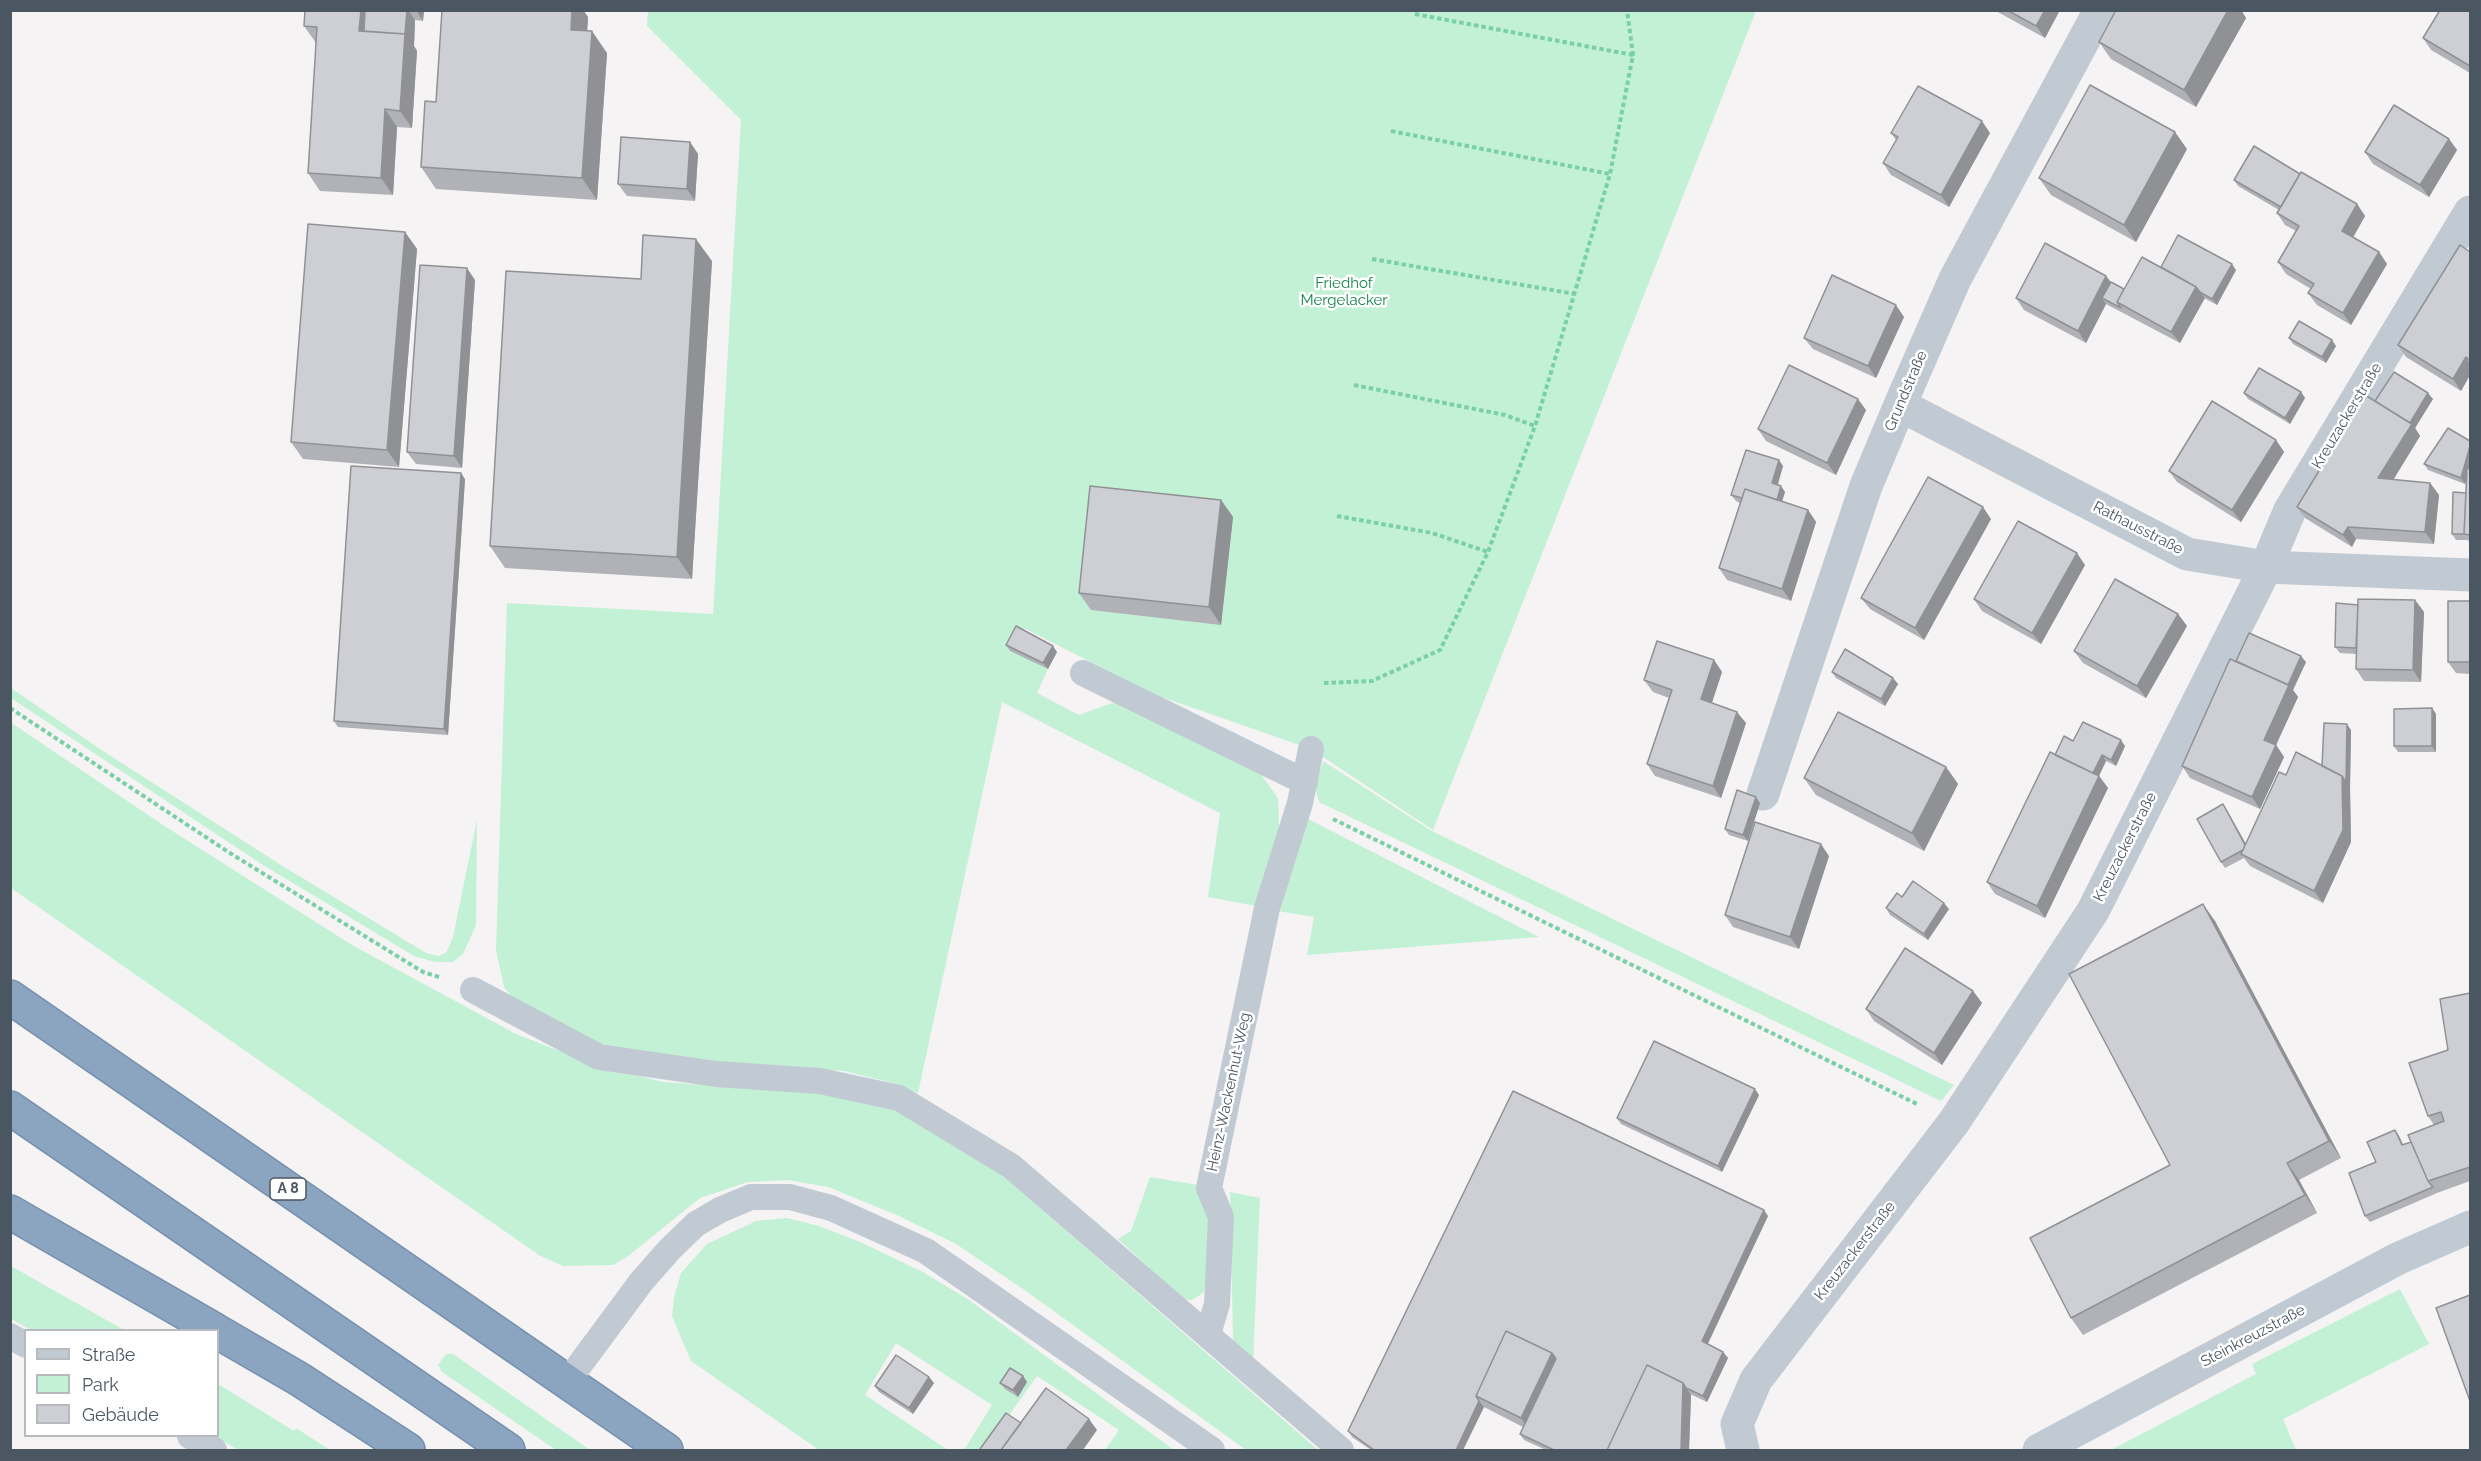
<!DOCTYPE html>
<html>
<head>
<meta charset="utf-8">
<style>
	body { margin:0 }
	#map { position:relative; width:2481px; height:1461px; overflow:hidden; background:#f5f3f3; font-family:Raleway,sans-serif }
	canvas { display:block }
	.frame { position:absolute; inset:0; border:12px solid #4a5661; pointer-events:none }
	.legend { position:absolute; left:24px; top:1329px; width:195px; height:108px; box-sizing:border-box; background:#fff; border:2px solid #b7bbc0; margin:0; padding:8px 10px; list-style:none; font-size:18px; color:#4a5661 }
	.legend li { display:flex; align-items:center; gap:12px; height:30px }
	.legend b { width:30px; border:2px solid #b7bbc0 }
</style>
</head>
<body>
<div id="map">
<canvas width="2481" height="1461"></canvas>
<div class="frame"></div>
<ul class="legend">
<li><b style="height:8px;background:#c1cad2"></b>Straße</li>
<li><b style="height:16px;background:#c3f1d5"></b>Park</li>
<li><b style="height:16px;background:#cdcfd5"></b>Gebäude</li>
</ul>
</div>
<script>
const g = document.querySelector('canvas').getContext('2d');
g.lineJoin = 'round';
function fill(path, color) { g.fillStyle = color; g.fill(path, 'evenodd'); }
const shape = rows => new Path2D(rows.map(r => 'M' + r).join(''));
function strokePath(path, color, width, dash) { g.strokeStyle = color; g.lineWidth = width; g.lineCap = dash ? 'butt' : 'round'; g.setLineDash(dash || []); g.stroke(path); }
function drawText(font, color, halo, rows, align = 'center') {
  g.font = font + ' Raleway,sans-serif'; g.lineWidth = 5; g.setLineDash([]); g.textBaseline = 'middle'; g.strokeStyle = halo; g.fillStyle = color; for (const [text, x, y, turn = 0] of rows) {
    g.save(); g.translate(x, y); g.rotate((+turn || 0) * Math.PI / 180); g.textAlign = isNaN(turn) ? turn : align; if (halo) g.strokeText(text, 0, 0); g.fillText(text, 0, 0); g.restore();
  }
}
const green = shape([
	[648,11,1756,11,1433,830,1311,749,1156,695,1024,628,1011,650,1048,669,1037,693,1079,715,1118,701,1259,772,1278,798,1279,828,1256,906,1208,897,1220,813,1002,702,918,1093,889,1082,844,1071,771,1065,671,1063,631,1054,585,1039,517,1004,504,987,496,950,507,603,713,614,741,120,647,26],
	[11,688,103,751,281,865,426,953,438,956,446,953,453,937,477,820,476,925,463,954,453,962,435,962,414,956,263,865,11,698],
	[10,722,166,827,352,945,516,1034,596,1065,663,1082,817,1093,881,1104,926,1124,995,1169,1318,1450,1246,1450,1026,1291,956,1244,899,1216,828,1187,788,1180,748,1182,700,1198,627,1257,613,1265,563,1266,539,1255,11,888],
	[1323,761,1432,831,1954,1085,1941,1101,1319,802,1315,788],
	[1308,819,1539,937,1307,955,1314,917,1278,911],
	[1150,1177,1198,1185,1208,1211,1208,1278,1203,1293,1192,1300,1183,1299,1118,1239,1131,1231],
	[1230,1192,1260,1198,1253,1364,1239,1352,1233,1339],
	[787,1218,819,1226,860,1242,923,1272,969,1300,1174,1450,1105,1450,1119,1430,1037,1376,984,1450,964,1450,992,1405,896,1343,865,1395,948,1450,819,1450,691,1361,672,1316,674,1297,681,1273,707,1244,756,1221],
	[11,1266,18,1270,124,1330,31,1330,11,1319],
	[2400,1289,2429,1344,2283,1419,2296,1450,2111,1450,2256,1374,2252,1364],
	[446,1354,453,1354,590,1450,556,1450,442,1372,438,1365],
	[218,1384,294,1431,296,1428,330,1450,238,1450,215,1436,218,1436]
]);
const path = shape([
	[1415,14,1633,55],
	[1391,131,1610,174],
	[1372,259,1575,294],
	[1354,385,1505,415,1535,426],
	[1337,516,1432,533,1488,552],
	[1324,683,1372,681,1440,650,1488,552,1535,426,1610,174,1633,55,1627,10],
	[10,708,233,855,423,972,439,977],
	[1333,819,1917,1104]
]);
const service = shape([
	[1083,673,1305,782],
	[473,990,599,1057,716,1074,820,1081,899,1098,1011,1166,1341,1450],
	[1208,1334,1217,1304,1221,1217,1209,1188,1267,908,1300,803,1311,749],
	[10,1336,26,1345],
	[567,1382,641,1282,670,1249,696,1224,720,1210,751,1197,790,1197,831,1208,926,1251,1212,1450],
	[190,1436,214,1450]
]);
const minor = shape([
	[1900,405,2187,554,2266,567,2470,575],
	[1763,794,1866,486,1900,405,1955,279,2100,10],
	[1743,1450,1737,1424,1756,1380,1954,1122,2093,911,2266,567,2290,510,2470,212]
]);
const tertiary = shape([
	[2039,1450,2397,1259,2470,1227]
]);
const motorway = shape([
	[10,997,666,1450],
	[10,1108,508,1450],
	[10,1212,215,1330],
	[218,1332,299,1379,408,1450]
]);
const wall = shape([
	[305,10,424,10,423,21,415,20,414,46,417,51,412,128,397,127,393,195,320,191,308,173,316,43,304,26],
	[442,10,583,10,588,17,587,31,607,53,597,200,436,189,421,167,436,102],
	[1994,10,2060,10,2045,38],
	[2116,10,2241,10,2246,18,2196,107,2111,59,2099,42],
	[2470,10,2470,73,2431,50,2423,38],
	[1891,133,1990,133,1949,207,1891,175,1883,163,1896,140],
	[2449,139,2457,150,2429,197,2373,164,2365,152],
	[690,142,698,154,695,201,627,196,618,184],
	[2187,149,2136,242,2051,195,2039,178],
	[2300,174,2357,204,2365,216,2353,237,2379,252,2387,264,2351,325,2317,305,2308,293,2311,289,2286,274,2278,262,2296,231,2285,225,2277,213,2279,210,2238,186,2234,180],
	[405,232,417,249,399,467,303,459,291,442],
	[2470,252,2470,375,2461,391,2406,357,2398,345],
	[712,261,692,579,505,568,490,546,641,279],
	[2161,267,2236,270,2217,305,2204,298,2180,343,2106,304,2086,343,2024,310,2016,298,2106,276,2111,282,2124,289],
	[475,280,462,468,416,464,407,452],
	[1904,317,1876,378,1813,349,1804,338],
	[2289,338,2336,346,2326,363,2293,344],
	[2301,392,2305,398,2290,424,2248,399,2244,393],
	[2433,399,2415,428,2420,436,2393,480,2430,483,2439,495,2434,544,2356,539,2352,547,2305,518,2297,507,2375,401],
	[1866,410,1836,475,1766,441,1758,429],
	[2276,440,2284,452,2241,522,2177,482,2169,471],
	[2424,464,2470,469,2470,544,2468,540,2456,540,2452,534,2466,493,2467,479,2465,484,2428,470],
	[1783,466,1778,485,1785,492,1782,502,1808,510,1816,522,1791,601,1727,580,1719,568,1740,503,1736,501,1731,495],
	[465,479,448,735,338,727,334,721],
	[1221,500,1233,517,1221,625,1091,610,1079,593],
	[1991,519,1924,640,1870,609,1861,598],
	[2085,565,2041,644,1982,611,1974,599],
	[2415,600,2424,612,2421,682,2364,681,2356,669,2356,654,2340,653,2335,647,2358,605],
	[2470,601,2470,674,2456,673,2448,662],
	[2178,614,2187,626,2146,698,2083,663,2074,651],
	[1006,645,1057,652,1048,669,1010,651],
	[1714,660,1722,672,1712,703,1746,723,1721,798,1655,776,1647,764,1669,698,1653,692,1644,680],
	[2236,661,2306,662,2293,690,2298,697,2276,745,2284,757,2260,809,2190,778,2182,766],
	[1832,672,1893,678,1898,684,1885,706,1836,678],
	[2432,708,2436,714,2436,752,2398,752,2394,746],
	[2351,730,2350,788,2351,842,2323,903,2250,866,2244,858,2225,868,2221,862,2223,804,2246,844,2286,775,2322,766],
	[2073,741,2125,746,2116,766,2106,761,2099,776,2108,788,2045,918,1995,894,1987,882,2055,755],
	[1946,767,1958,784,1924,851,1816,795,1804,778],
	[1760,803,1748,841,1729,835,1725,829],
	[1829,856,1799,949,1733,927,1725,915],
	[1902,897,1949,909,1928,940,1890,915,1886,908],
	[2215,921,2341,1158,2299,1180,2317,1213,2083,1335,2071,1318,2170,1165],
	[1973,991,1982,1003,1942,1065,1874,1021,1866,1009],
	[2470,993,2470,1181,2437,1193,2370,1222,2365,1216,2376,1162,2395,1130,2399,1136,2403,1145,2411,1142,2434,1125,2428,1116,2448,1050],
	[1759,1095,1722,1172,1621,1124,1617,1118],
	[1768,1216,1708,1344,1723,1352,1728,1358,1707,1402,1690,1394,1691,1395,1689,1450,1546,1450,1524,1440,1520,1434,1523,1427,1484,1407,1463,1450,1371,1450,1352,1437,1348,1431],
	[1023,1376,1027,1382,1018,1397,1005,1389,1000,1383],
	[929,1377,934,1383,913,1414,879,1392,875,1386]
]);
const shadedWall = shape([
	[361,10,374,10,372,37,359,31],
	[407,10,408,10,415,20,414,46,417,51,412,128,400,111],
	[416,10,424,10,423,21],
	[572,10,583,10,588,17,586,52,571,30],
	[2045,10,2060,10,2045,38,2036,26],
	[2228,10,2241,10,2246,18,2196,107,2184,90],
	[592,31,607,53,597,200,582,178],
	[385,109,397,127,393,195,381,178],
	[1982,121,1990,133,1949,207,1941,195],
	[2175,132,2187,149,2136,242,2124,225],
	[2449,139,2457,150,2429,197,2420,185],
	[690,142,698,154,695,201,687,189],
	[2357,204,2365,216,2350,243,2342,231],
	[405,232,417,249,399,467,387,450],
	[696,239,712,261,692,579,677,557],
	[2379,252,2387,264,2351,325,2343,313],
	[2232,264,2236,270,2217,305,2212,299],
	[467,268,475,280,462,468,454,456],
	[2106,276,2115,288,2102,298,2106,304,2086,343,2078,331],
	[2196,287,2205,298,2180,343,2171,332],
	[1896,305,1904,317,1876,378,1868,366],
	[2332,340,2336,346,2326,363,2322,357],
	[2466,357,2470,364,2470,375,2461,391,2453,379],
	[2301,392,2305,398,2290,424,2285,418],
	[2428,393,2433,399,2415,428,2420,436,2387,490,2378,478,2409,425],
	[1858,399,1866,410,1836,475,1827,463],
	[2276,440,2284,452,2241,522,2232,510],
	[2470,446,2470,466,2465,484,2461,478],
	[1779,460,1783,466,1776,489,1772,483],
	[461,473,465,479,448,735,444,729],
	[2430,483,2439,495,2434,544,2425,532],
	[1781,486,1785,492,1779,510,1775,504],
	[1221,500,1233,517,1221,625,1209,607],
	[1983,507,1991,519,1924,640,1915,628],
	[1808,510,1816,522,1791,601,1782,589],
	[2348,527,2356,539,2352,547,2343,535],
	[2077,553,2085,565,2041,644,2032,633],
	[2415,600,2424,612,2421,682,2413,670],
	[2178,614,2187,626,2146,698,2137,686],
	[1053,646,1057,652,1048,669,1043,663],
	[2301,656,2306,662,2293,690,2298,697,2276,745,2284,757,2260,809,2252,797,2264,740],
	[1714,660,1722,672,1709,711,1701,699],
	[1893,678,1898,684,1885,706,1881,699],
	[2432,708,2436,714,2436,752,2432,746],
	[1737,712,1746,723,1721,798,1713,786],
	[2347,724,2351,730,2350,788,2351,842,2323,903,2314,891,2342,776],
	[2121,740,2125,746,2116,766,2111,760],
	[2102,755,2106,761,2096,782,2092,776],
	[1946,767,1958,784,1924,851,1912,833],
	[2099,776,2108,788,2045,918,2037,906],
	[1756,797,1760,803,1748,841,1743,835],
	[2223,804,2227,810,2251,853,2247,847],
	[1821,844,1829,856,1799,949,1790,937],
	[1944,903,1949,909,1928,940,1924,934],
	[2203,904,2215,921,2341,1158,2329,1141],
	[1973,991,1982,1003,1942,1065,1934,1053],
	[1755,1089,1759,1095,1722,1172,1718,1166],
	[2395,1130,2399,1136,2406,1151,2402,1145],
	[2287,1163,2299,1180,2317,1213,2305,1195],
	[1764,1210,1768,1216,1706,1347,1702,1341],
	[1723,1352,1728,1358,1707,1402,1703,1396],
	[1552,1353,1560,1365,1529,1430,1521,1418],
	[1023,1376,1027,1382,1018,1397,1013,1390],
	[929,1377,934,1383,913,1414,909,1408],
	[1683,1383,1691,1395,1689,1450,1681,1450],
	[1479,1401,1484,1407,1463,1450,1456,1450],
	[1089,1419,1097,1430,1083,1450,1066,1450]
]);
const building = shape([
	[305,10,361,10,359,31,405,34,400,111,385,109,381,178,308,173,317,27,304,26,305,10],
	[365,10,407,10,405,34,364,31,365,10],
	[442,10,572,10,571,30,592,31,582,178,421,167,425,101,436,102,442,10],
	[2007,10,2045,10,2036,26,2007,10],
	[2116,10,2228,10,2184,90,2099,42,2116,10],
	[2440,10,2470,10,2470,66,2423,38,2440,10],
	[2090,85,2175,132,2124,225,2039,178,2090,85],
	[1918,86,1982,121,1941,195,1883,163,1898,137,1891,133,1918,86],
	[2394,105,2449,139,2420,185,2365,152,2394,105],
	[621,137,690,142,687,189,618,184,621,137],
	[2254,146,2300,174,2281,207,2234,180,2254,146],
	[2301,172,2357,204,2342,231,2379,252,2343,313,2308,293,2314,284,2278,262,2299,226,2277,213,2301,172],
	[308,224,405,232,387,450,291,442,308,224],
	[643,235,696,239,677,557,490,546,506,271,641,279,643,235],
	[2178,235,2232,264,2212,299,2200,292,2196,287,2161,267,2178,235],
	[2045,243,2106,276,2078,331,2016,298,2045,243],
	[2460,245,2470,252,2470,360,2466,357,2453,379,2398,345,2460,245],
	[2142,257,2196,287,2171,332,2117,302,2142,257],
	[420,265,467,268,454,456,407,452,420,265],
	[1832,275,1896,305,1868,366,1804,338,1832,275],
	[2111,282,2124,289,2117,302,2121,308,2102,298,2111,282],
	[2299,321,2332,340,2322,357,2289,338,2299,321],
	[1789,365,1858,399,1827,463,1758,429,1789,365],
	[2259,368,2301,392,2285,418,2244,393,2259,368],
	[2394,372,2428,393,2410,423,2375,401,2394,372],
	[2365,395,2412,424,2378,478,2430,483,2425,532,2348,527,2343,535,2297,507,2365,395],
	[2212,401,2276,440,2232,510,2169,471,2212,401],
	[2448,428,2470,441,2470,446,2461,478,2424,464,2448,428],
	[1746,450,1779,460,1772,483,1781,486,1777,500,1745,489,1742,498,1731,495,1746,450],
	[351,466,461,473,444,729,334,721,351,466],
	[2467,468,2470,469,2470,535,2464,534,2467,468],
	[1928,477,1983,507,1915,628,1861,598,1928,477],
	[1090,486,1221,500,1209,607,1079,593,1090,486],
	[1745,489,1808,510,1782,589,1719,568,1745,489],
	[2453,492,2466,493,2464,534,2452,534,2453,492],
	[2018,521,2077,553,2032,633,1974,599,2018,521],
	[2115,579,2178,614,2137,686,2074,651,2115,579],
	[2358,599,2415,600,2413,670,2356,669,2358,599],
	[2448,601,2470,601,2470,662,2448,662,2448,601],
	[2336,603,2358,605,2356,648,2335,647,2336,603],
	[1016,626,1053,646,1043,663,1006,645,1016,626],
	[2249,633,2301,656,2288,685,2236,661,2249,633],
	[1657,641,1714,660,1701,699,1737,712,1713,786,1647,764,1672,690,1644,680,1657,641],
	[1845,649,1893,678,1881,699,1832,672,1845,649],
	[2230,659,2289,685,2264,740,2276,745,2252,797,2182,766,2230,659],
	[2432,708,2432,746,2394,746,2394,709,2432,708],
	[1838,712,1946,767,1912,833,1804,778,1838,712],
	[2083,722,2121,740,2111,760,2102,755,2093,773,2055,755,2064,736,2073,741,2083,722],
	[2324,723,2347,724,2346,782,2342,776,2322,766,2324,723],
	[2050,752,2099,776,2037,906,1987,882,2050,752],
	[2296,752,2342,776,2343,830,2314,891,2241,854,2279,772,2286,775,2296,752],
	[1737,790,1756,797,1743,835,1725,829,1737,790],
	[2223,804,2245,845,2243,850,2221,862,2197,819,2223,804],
	[1755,822,1821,844,1790,937,1725,915,1755,822],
	[1913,881,1944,903,1924,934,1886,908,1897,893,1902,897,1913,881],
	[2203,904,2329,1141,2287,1163,2305,1195,2071,1318,2030,1238,2170,1165,2069,974,2203,904],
	[1905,948,1973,991,1934,1053,1866,1009,1905,948],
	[2470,993,2470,1167,2428,1181,2408,1135,2444,1121,2441,1112,2428,1116,2409,1063,2448,1050,2440,999,2470,993],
	[1654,1041,1755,1089,1718,1166,1617,1118,1654,1041],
	[1513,1091,1764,1210,1702,1341,1723,1352,1703,1396,1686,1388,1683,1383,1647,1365,1607,1450,1554,1450,1520,1434,1556,1359,1552,1353,1506,1331,1476,1396,1479,1401,1456,1450,1374,1450,1348,1431,1513,1091],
	[2395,1130,2402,1145,2411,1142,2428,1181,2433,1187,2365,1216,2349,1173,2376,1162,2367,1142,2395,1130],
	[2470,1295,2470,1401,2436,1308,2470,1295],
	[1506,1331,1552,1353,1521,1418,1476,1396,1506,1331],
	[896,1355,929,1377,909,1408,875,1386,896,1355],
	[1647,1365,1683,1383,1681,1450,1607,1450,1647,1365],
	[1010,1368,1023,1376,1013,1390,1000,1383,1010,1368],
	[1046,1388,1089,1419,1066,1450,1001,1450,1046,1388],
	[1006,1413,1021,1423,1001,1450,982,1450,980,1449,1006,1413]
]);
const shields = [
	[288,1189,36]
];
const shieldNames = [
	["A 8",288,1189]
];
const parkNames = [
	["Friedhof",1344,283],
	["Mergelacker",1344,300]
];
const streetNames = [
	["Grundstraße",1906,391,-67],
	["Kreuzackerstraße",2347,416,-59],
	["Rathausstraße",2138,528,27],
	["Kreuzackerstraße",2125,847,-63],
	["Heinz-Wackenhut-Weg",1229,1092,-78],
	["Kreuzackerstraße",1855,1251,-52],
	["Steinkreuzstraße",2253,1336,-28]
];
fill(green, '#c3f1d5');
strokePath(motorway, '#7690ad', 36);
strokePath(path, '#7ad0a6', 4, [4.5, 3]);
strokePath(service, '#c1cad2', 26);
strokePath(minor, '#c1cad2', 33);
strokePath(tertiary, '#c1cad2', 33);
strokePath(motorway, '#8ba5c1', 33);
fill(wall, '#b0b2b7');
fill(shadedWall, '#909195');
fill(building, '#cdcfd5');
strokePath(building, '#909195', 1.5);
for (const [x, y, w] of shields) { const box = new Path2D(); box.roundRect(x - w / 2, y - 11, w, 22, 4.5); g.fillStyle = '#fff'; g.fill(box); strokePath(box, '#4a5661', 1.5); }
drawText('bold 14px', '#4a5661', null, shieldNames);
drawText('15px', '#17864f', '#fff', parkNames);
drawText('15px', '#4a5661', '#fff', streetNames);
</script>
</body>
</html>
